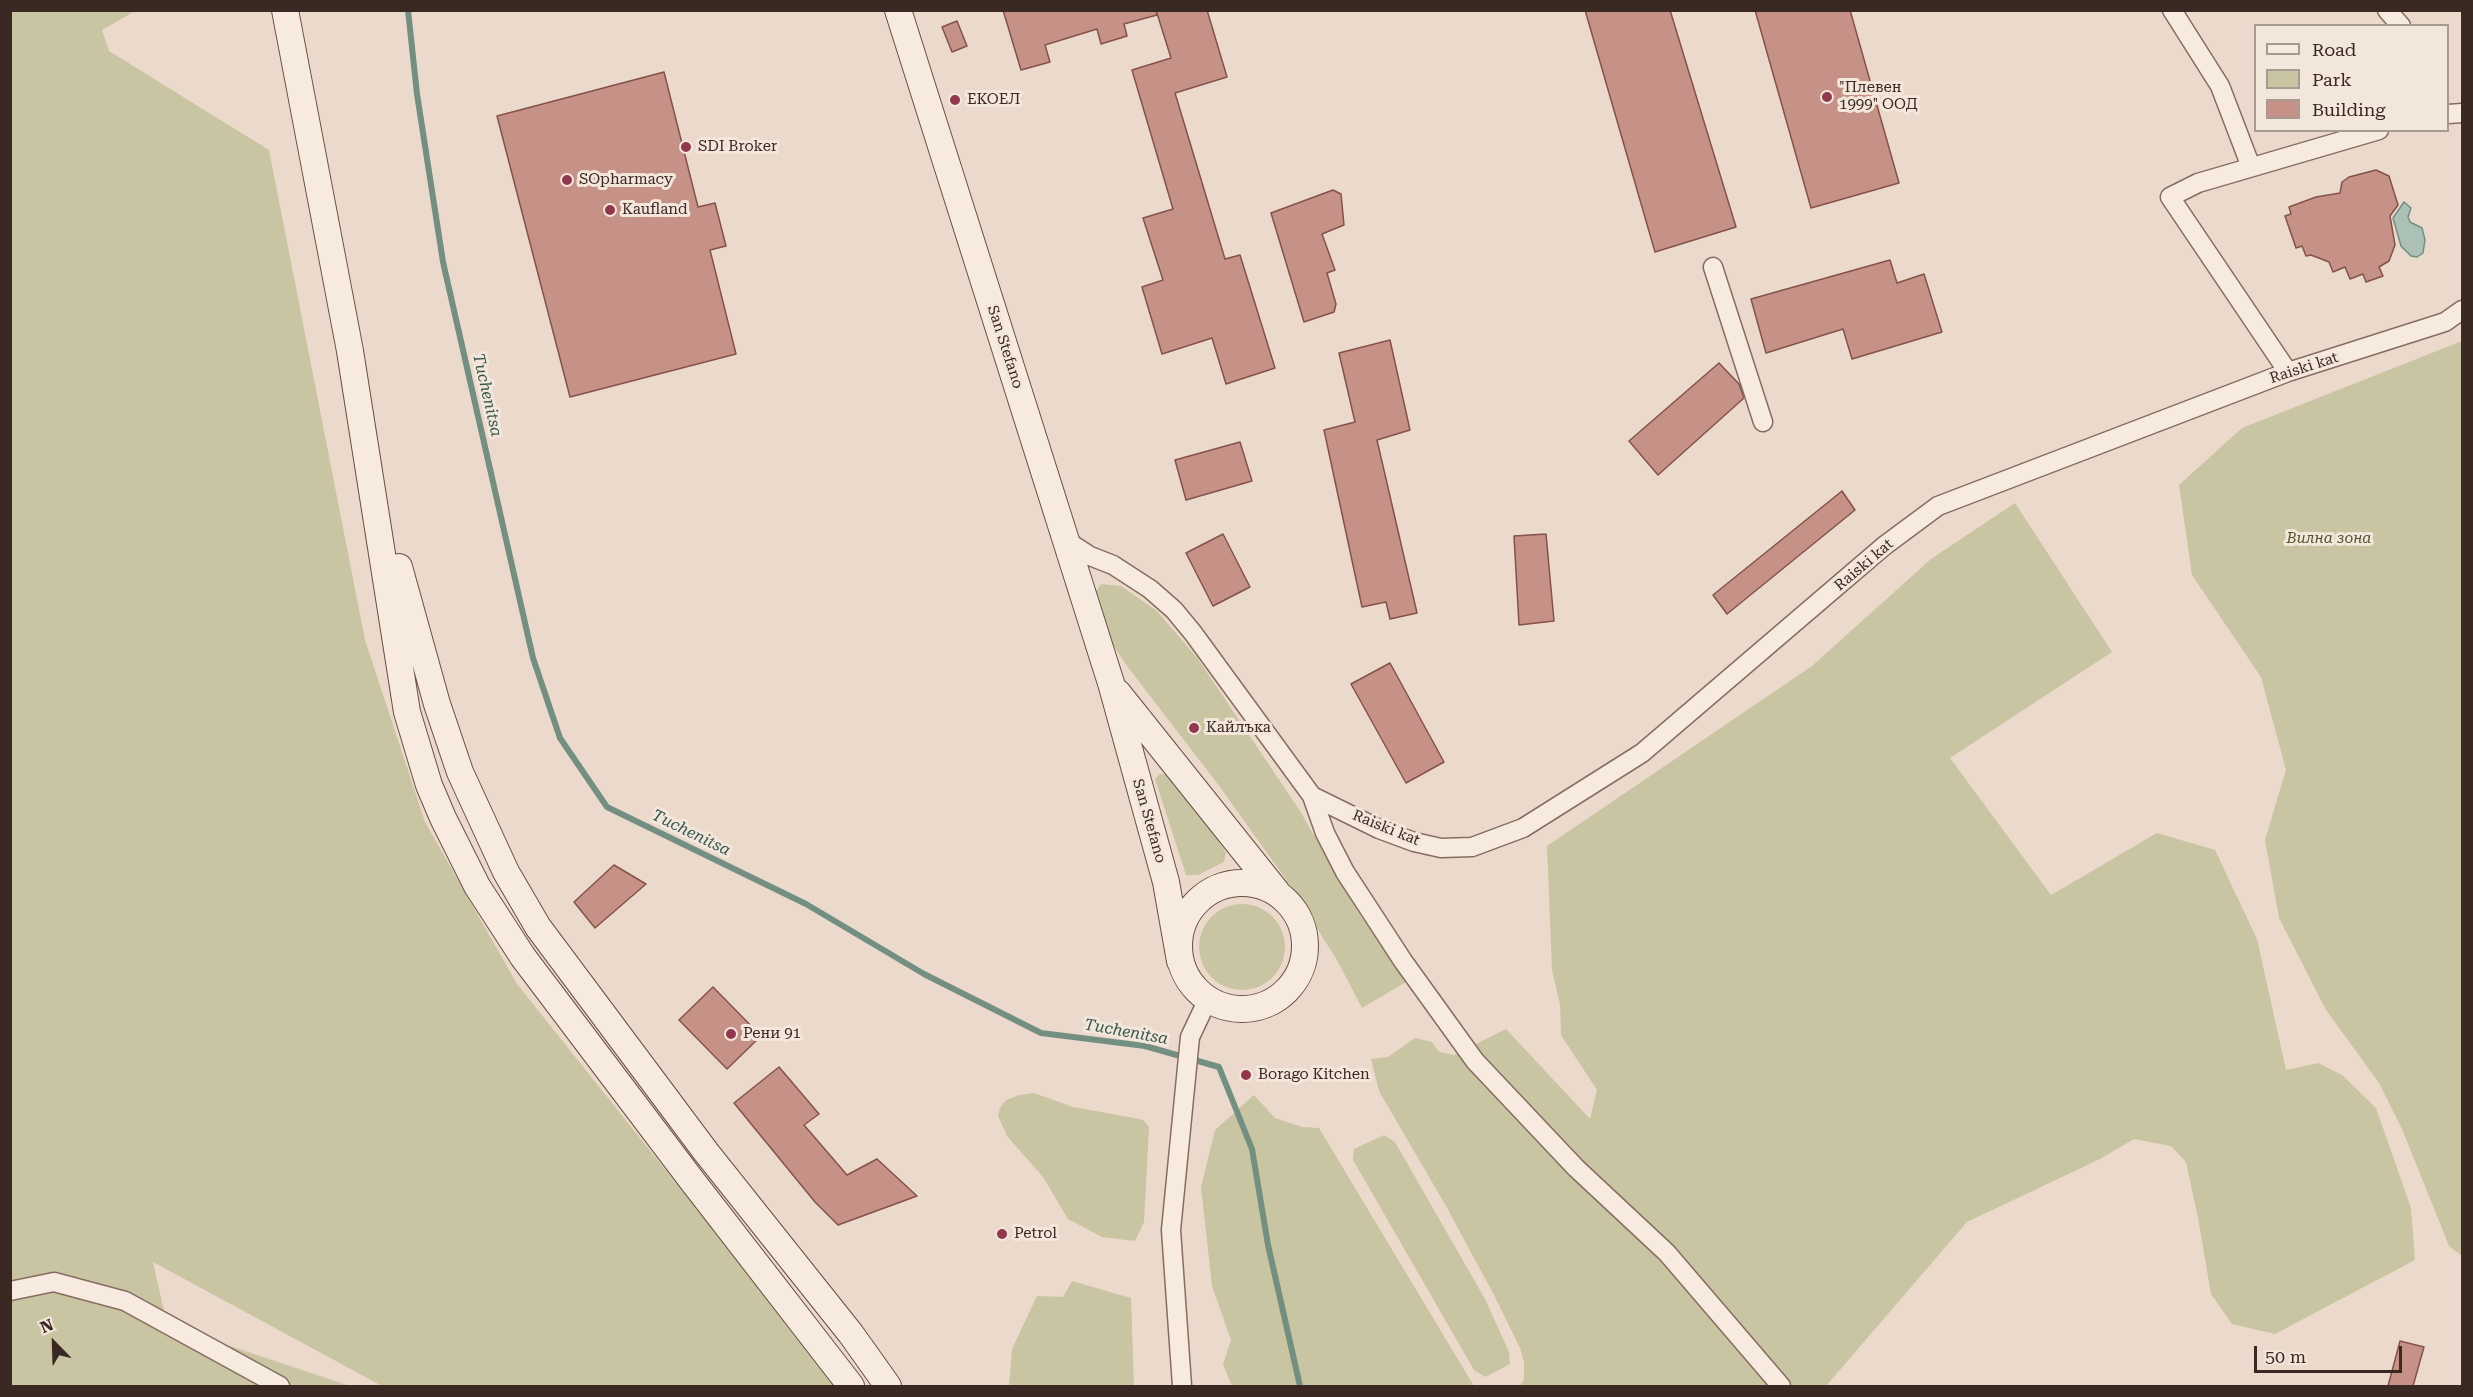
<!DOCTYPE html>
<html>
<head>
<meta charset="utf-8">
<style>
	body { margin:0 }
	#map { position:relative; width:2473px; height:1397px; overflow:hidden; background:#ebdacc; font-family:"Roboto Serif",serif }
	canvas { display:block }
	.frame { position:absolute; inset:0; border:12px solid #3a2823; pointer-events:none }
	.legend { position:absolute; left:2254px; top:24px; width:195px; height:108px; box-sizing:border-box; background:#f3e6db; border:2px solid #a99a91; margin:0; padding:8px 10px; list-style:none; font-size:18px; color:#3a2823 }
	.legend li { display:flex; align-items:center; gap:12px; height:30px }
	.legend b { width:30px; border:2px solid #a99a91 }
	.north { position:absolute; left:24px; top:1313px; width:60px; height:60px; -webkit-text-stroke:4px #f3e6db; paint-order:stroke; rotate:337deg; font-size:16px; font-weight:700; line-height:24px; text-align:center; color:#3a2823 }
	.north::after { content:''; display:block; margin:auto; width:21px; height:27px; background:#3a2823; clip-path:polygon(50% 0,100% 100%,50% 72%,0 100%) }
	.scale { position:absolute; left:2254px; top:1346px; width:148px; height:27px; box-sizing:border-box; border:3px solid #3a2823; border-top:0; padding-left:8px; font-size:18px; line-height:21px; white-space:nowrap; color:#3a2823; -webkit-text-stroke:4px #f3e6db; paint-order:stroke }
</style>
</head>
<body>
<div id="map">
<canvas width="2473" height="1397"></canvas>
<div class="frame"></div>
<ul class="legend">
<li><b style="height:8px;background:#f7eadf"></b>Road</li>
<li><b style="height:16px;background:#c9c4a1"></b>Park</li>
<li><b style="height:16px;background:#c69186"></b>Building</li>
</ul>
<div class="north">N</div>
<div class="scale">50 m</div>
</div>
<script>
const g = document.querySelector('canvas').getContext('2d');
g.lineJoin = 'round';
function fill(path, color) { g.fillStyle = color; g.fill(path, 'evenodd'); }
const shape = rows => new Path2D(rows.map(r => 'M' + r).join(''));
function strokePath(path, color, width, dash) { g.strokeStyle = color; g.lineWidth = width; g.lineCap = dash ? 'butt' : 'round'; g.setLineDash(dash || []); g.stroke(path); }
function drawText(font, color, halo, rows, align = 'center') {
  g.font = font + ' "Roboto Serif",serif'; g.lineWidth = 6; g.setLineDash([]); g.textBaseline = 'middle'; g.strokeStyle = halo; g.fillStyle = color; for (const [text, x, y, turn = 0] of rows) {
    g.save(); g.translate(x, y); g.rotate((+turn || 0) * Math.PI / 180); g.textAlign = isNaN(turn) ? turn : align; if (halo) g.strokeText(text, 0, 0); g.fillText(text, 0, 0); g.restore();
  }
}
const green = shape([
	[10,11,135,11,102,30,109,51,269,150,365,640,425,822,517,984,838,1386,382,1386,153,1262,167,1325,350,1386,11,1386],
	[2462,341,2462,1256,2449,1246,2402,1129,2379,1083,2326,1010,2279,918,2265,840,2286,770,2261,677,2192,575,2179,485,2242,428],
	[2015,503,2112,652,1950,758,2051,895,2157,833,2215,850,2257,939,2286,1070,2318,1063,2342,1075,2376,1108,2411,1208,2415,1260,2275,1334,2232,1324,2211,1294,2198,1218,2186,1162,2171,1146,2134,1139,2100,1159,1967,1222,1826,1386,1520,1386,1524,1379,1524,1362,1520,1348,1494,1295,1446,1206,1379,1091,1371,1059,1388,1057,1415,1038,1432,1042,1439,1052,1454,1055,1506,1029,1590,1119,1597,1090,1561,1035,1560,1004,1552,970,1547,846,1812,666,1931,559],
	[1101,584,1121,586,1157,611,1198,659,1300,811,1358,912,1406,982,1362,1008,1337,960,1285,878,1217,783,1127,666,1111,642,1093,595],
	[1160,774,1169,774,1209,826,1226,853,1224,862,1198,875,1186,875,1155,779],
	'1199 947a43 43 0 1 1 86 0a43 43 0 1 1-86 0Z',
	[1034,1093,1073,1107,1134,1118,1143,1120,1149,1127,1144,1222,1135,1241,1102,1237,1068,1219,1043,1177,1007,1136,998,1116,1000,1108,1006,1100,1019,1095],
	[1254,1095,1275,1118,1302,1127,1319,1128,1474,1386,1232,1386,1223,1364,1231,1340,1212,1286,1201,1187,1215,1130],
	[1384,1135,1395,1142,1485,1299,1509,1352,1510,1364,1485,1377,1474,1370,1353,1160,1354,1149],
	[1072,1281,1131,1298,1134,1386,1009,1386,1012,1349,1037,1296,1063,1297]
]);
const water = shape([
	[2404,202,2411,208,2408,217,2410,222,2422,228,2425,240,2423,253,2417,257,2411,256,2401,246,2393,218,2404,202]
]);
const stream = shape([
	[408,10,417,94,443,262,533,658,560,738,607,807,806,904,924,974,1041,1033,1145,1046,1219,1067,1252,1149,1268,1245,1300,1386]
]);
const building = shape([
	[1003,10,1156,10,1157,15,1124,24,1127,36,1101,44,1097,29,1045,45,1050,62,1021,70,1003,10],
	[1156,10,1207,10,1227,77,1175,93,1225,259,1240,255,1275,368,1226,384,1212,338,1162,354,1142,287,1163,280,1143,218,1173,209,1132,70,1171,58,1156,10],
	[1585,10,1670,10,1736,227,1655,252,1585,10],
	[1755,10,1850,10,1899,183,1811,208,1755,10],
	[957,21,967,46,952,52,942,27,957,21],
	[664,72,698,207,715,203,726,246,710,250,736,354,570,397,497,116,664,72],
	[2376,170,2389,176,2398,205,2390,216,2395,245,2389,261,2379,267,2383,276,2366,282,2363,274,2350,279,2345,267,2333,272,2329,262,2311,255,2306,256,2302,246,2296,248,2285,216,2291,214,2289,207,2316,197,2340,193,2342,182,2349,177,2376,170],
	[1333,190,1341,194,1344,225,1322,234,1335,270,1327,273,1336,304,1334,312,1304,322,1271,213,1333,190],
	[1890,260,1897,283,1924,274,1942,332,1852,359,1843,329,1766,353,1751,299,1890,260],
	[1390,340,1410,430,1377,440,1417,613,1390,619,1386,602,1362,607,1324,430,1355,422,1339,353,1390,340],
	[1719,363,1739,384,1744,398,1658,475,1629,441,1719,363],
	[1240,442,1252,481,1186,500,1175,460,1240,442],
	[1842,491,1855,510,1727,614,1713,595,1842,491],
	[1223,534,1250,587,1213,606,1186,553,1223,534],
	[1546,534,1554,621,1519,625,1514,536,1546,534],
	[1390,663,1444,762,1406,783,1351,684,1390,663],
	[614,865,646,884,595,928,574,902,614,865],
	[713,987,761,1036,727,1069,679,1020,713,987],
	[779,1067,819,1114,804,1125,847,1175,877,1159,917,1196,838,1225,815,1202,734,1103,779,1067],
	[2400,1341,2424,1347,2413,1386,2388,1386,2400,1341]
]);
const street = shape([
	[2172,10,2220,86,2251,167],
	[2387,10,2401,26],
	[2448,114,2462,113],
	[1713,267,1763,422],
	[2288,372,2170,197,2198,183,2379,130],
	[1067,541,1090,556,1113,565,1150,589,1174,610,1193,633,1312,796,1325,833,1345,872,1403,961,1475,1061,1576,1168,1667,1253,1781,1386],
	[1312,796,1379,829,1414,842,1441,848,1472,847,1523,828,1642,753,1884,546,1938,506,2288,372,2445,322,2462,310],
	[10,1291,54,1282,125,1301,280,1386],
	[1182,1386,1171,1230,1190,1037,1208,999]
]);
const secondary = shape([
	[285,10,350,351,407,712,429,785,443,818,477,886,523,957,690,1178,851,1386],
	[898,10,1111,683,1166,882,1180,961],
	[399,567,437,704,460,772,506,872,538,927,706,1152,851,1334,888,1386],
	[1118,693,1277,892],
	'1179 946a63 63 0 1 1 126 0a63 63 0 1 1-126 0Z'
]);
const markers = [
	[1827,97,6,"#91374e"],
	[955,100,6,"#91374e"],
	[686,147,6,"#91374e"],
	[567,180,6,"#91374e"],
	[610,210,6,"#91374e"],
	[1194,728,6,"#91374e"],
	[731,1034,6,"#91374e"],
	[1246,1075,6,"#91374e"],
	[1002,1234,6,"#91374e"]
];
const poiNames = [
	["\"Плевен",1839,88],
	["1999\" ООД",1839,105],
	["ЕКОЕЛ",967,100],
	["SDI Broker",698,147],
	["SOpharmacy",579,180],
	["Kaufland",622,210],
	["Кайлъка",1206,728],
	["Рени 91",743,1034],
	["Borago Kitchen",1258,1075],
	["Petrol",1014,1234]
];
const streetNames = [
	["San Stefano",1005,347,72],
	["Raiski kat",2304,368,-18],
	["Raiski kat",1864,565,-40],
	["San Stefano",1149,821,74],
	["Raiski kat",1386,828,22]
];
const parkNames = [
	["Вилна зона",2329,539]
];
const waterNames = [
	["Tuchenitsa",487,395,77],
	["Tuchenitsa",691,833,26],
	["Tuchenitsa",1126,1032,10]
];
fill(green, '#c9c4a1');
fill(water, '#acc1b5');
strokePath(water, '#738f81', 1.5);
strokePath(stream, '#738f81', 6);
fill(building, '#c69186');
strokePath(building, '#84524a', 1.5);
strokePath(street, '#876c61', 21);
strokePath(secondary, '#694e44', 28);
strokePath(street, '#f7eadf', 18);
strokePath(secondary, '#f7eadf', 26);
for (const [x, y, r, color] of markers) { const dot = new Path2D(); dot.arc(x, y, r, 0, 2 * Math.PI); g.fillStyle = color; g.fill(dot); strokePath(dot, '#f3e6db', 2); }
drawText('15px', '#3a2823', '#f3e6db', poiNames, 'left');
drawText('15px', '#3a2823', '#f3e6db', streetNames);
drawText('italic 15px', '#54542c', '#f3e6db', parkNames);
drawText('italic 16px', '#34584c', '#f3e6db', waterNames);
</script>
</body>
</html>
